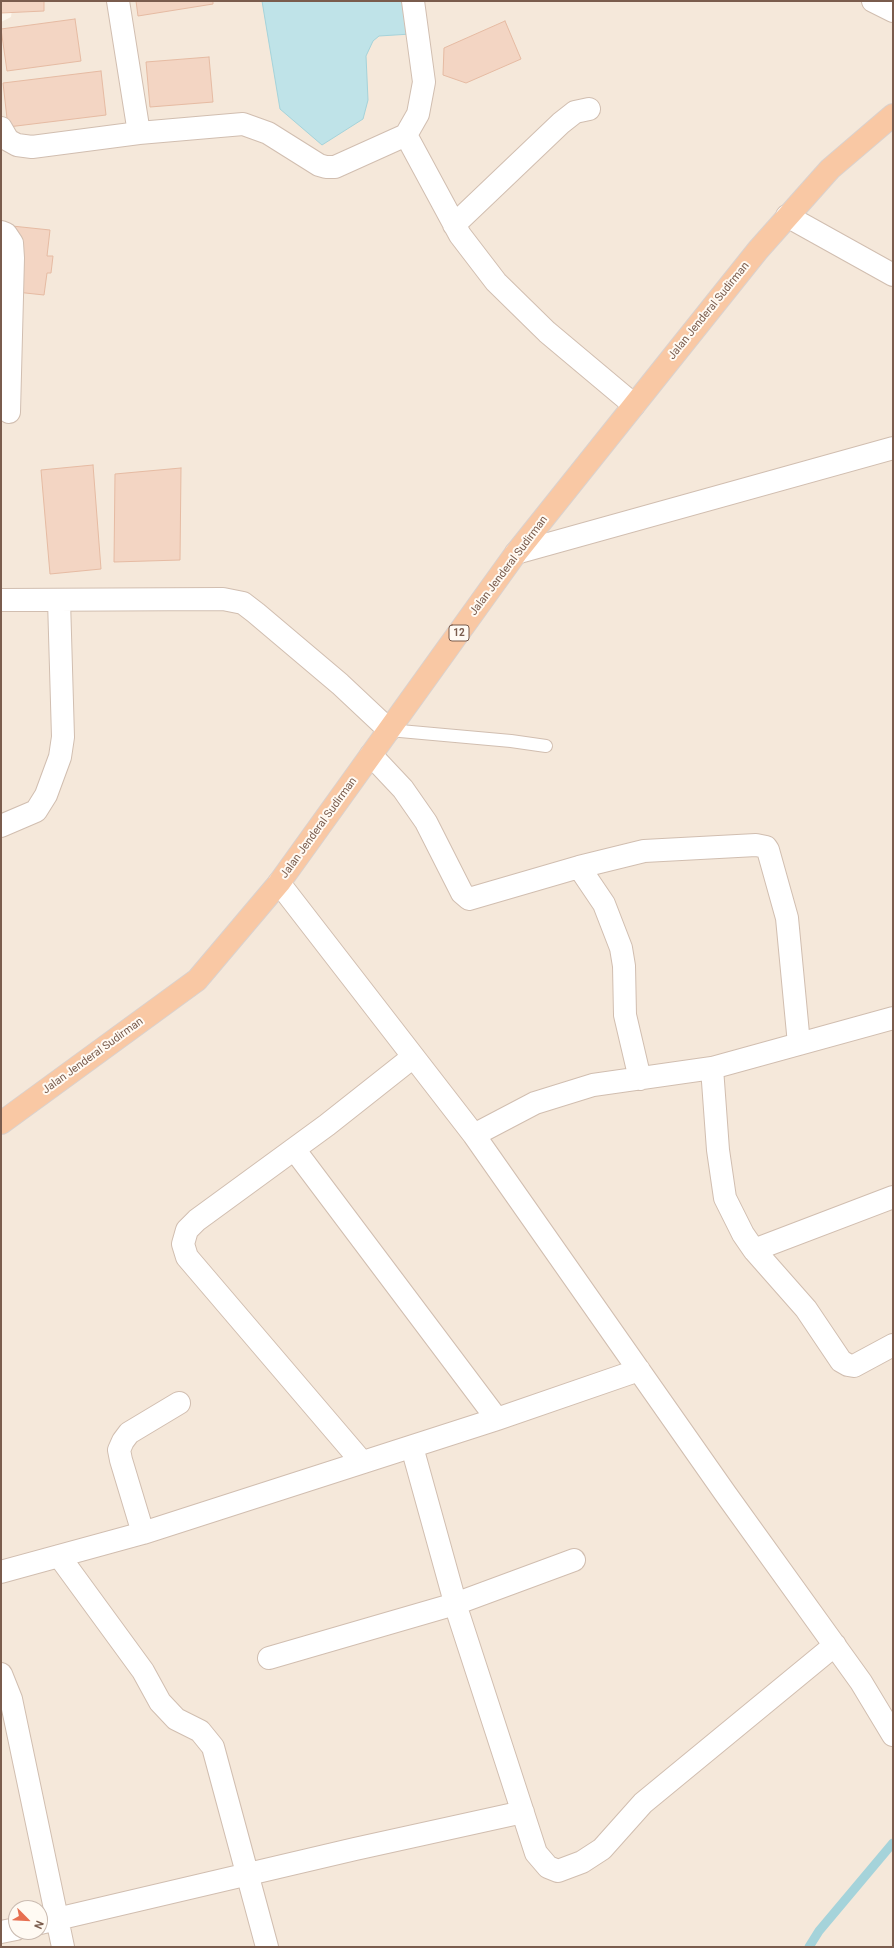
<!DOCTYPE html>
<html>
<head>
<meta charset="utf-8">
<style>
	body { margin:0 }
	#map { position:relative; width:894px; height:1948px; overflow:hidden; background:#fdf6ec; font-family:Roboto,sans-serif }
	canvas { display:block }
	.frame { position:absolute; inset:0; border:2px solid #7a5c4d; pointer-events:none }
	.north { position:absolute; left:8px; top:1900px; width:40px; height:40px; box-sizing:border-box; background:#fffaf3; border:1px solid #cabbb1; border-radius:50%; rotate:114deg; font-size:11px; font-weight:700; line-height:16px; text-align:center; color:#7a5c4d }
	.north::after { content:''; display:block; margin:auto; width:14px; height:18px; background:#e76f51; clip-path:polygon(50% 0,100% 100%,50% 72%,0 100%) }
</style>
</head>
<body>
<div id="map">
<canvas width="894" height="1948"></canvas>
<div class="frame"></div>
<div class="north">N</div>
</div>
<script>
const g = document.querySelector('canvas').getContext('2d');
g.lineJoin = 'round';
function fill(path, color) { g.fillStyle = color; g.fill(path, 'evenodd'); }
const shape = rows => new Path2D(rows.map(r => 'M' + r).join(''));
function strokePath(path, color, width, dash) { g.strokeStyle = color; g.lineWidth = width; g.lineCap = dash ? 'butt' : 'round'; g.setLineDash(dash || []); g.stroke(path); }
function drawText(font, color, halo, rows, align = 'center') {
  g.font = font + ' Roboto,sans-serif'; g.lineWidth = 4; g.setLineDash([]); g.textBaseline = 'middle'; g.strokeStyle = halo; g.fillStyle = color; for (const [text, x, y, turn = 0] of rows) {
    g.save(); g.translate(x, y); g.rotate((+turn || 0) * Math.PI / 180); g.textAlign = isNaN(turn) ? turn : align; if (halo) g.strokeText(text, 0, 0); g.fillText(text, 0, 0); g.restore();
  }
}
const residential = shape([
	[13,1,893,1,893,1947,1,1947,1,22,11,17],
	[16,1908,40,1908,40,1932,16,1932]
]);
const water = shape([
	[262,1,407,1,411,34,379,36,373,41,366,56,368,100,363,119,322,145,280,109,262,1]
]);
const stream = shape([
	[809,1947,819,1931,893,1843]
]);
const building = shape([
	[1,1,44,1,44,11,1,13,1,1],
	[136,1,213,1,213,4,138,16,136,1],
	[75,19,81,61,7,71,1,29,75,19],
	[505,21,521,59,466,83,443,75,444,48,505,21],
	[209,57,213,102,150,107,146,62,209,57],
	[101,71,106,115,8,127,3,83,101,71],
	[12,226,50,230,47,256,53,256,51,273,47,273,44,295,7,291,12,226],
	[93,465,101,569,50,574,41,470,93,465],
	[181,468,180,560,114,562,115,474,181,468]
]);
const service = shape([
	[389,730,511,741,546,746]
]);
const minor = shape([
	[118,1,139,133],
	[1,128,8,140,17,145,32,147,139,133,243,124,268,133,319,165,326,167,335,167,406,135,460,235,496,282,547,332,634,405],
	[406,135,418,114,424,82,413,1],
	[787,216,893,275],
	[454,225,561,123,575,112,589,109],
	[1,232,6,234,12,243,13,258,9,412],
	[516,553,893,448],
	[1,600,223,599,243,603,256,613,340,684,389,730],
	[371,755,403,789,426,822,462,893,469,899,579,867,644,851,756,845,766,847,768,850,787,918,799,1044],
	[1,826,36,811,46,795,60,757,63,737,59,600],
	[579,867,604,904,621,948,624,966,625,1015,640,1079],
	[279,883,474,1135,725,1493,861,1682,893,1735],
	[712,1068,718,1150,725,1198,743,1234,754,1250,806,1309,841,1361,848,1365,854,1366,893,1345],
	[474,1135,535,1103,593,1085,712,1068,893,1018],
	[294,1149,497,1419],
	[754,1250,893,1197],
	[412,1447,458,1613,536,1853,548,1867,558,1871,582,1862,602,1849,643,1803,835,1645],
	[362,1462,187,1257,183,1244,187,1230,197,1220,327,1125,413,1057],
	[143,1533,121,1460,119,1450,123,1441,129,1433,179,1403],
	[59,1556,143,1671,160,1702,176,1719,200,1731,213,1747,267,1947],
	[1,1572,143,1533,497,1419,639,1370],
	[269,1658,455,1604,574,1560],
	[1,1674,11,1699,63,1947],
	[40,1923,355,1849,523,1812],
	[1,1932,16,1929]
]);
const tertiary = shape([
	[873,1,893,11]
]);
const trunk = shape([
	[1,1123,197,980,279,883,516,553,758,250,830,169,893,115]
]);
const shields = [
	[459,633,20]
];
const shieldNames = [
	["12",459,633]
];
const streetNames = [
	["Jalan Jenderal Sudirman",709,311,-51],
	["Jalan Jenderal Sudirman",509,566,-53],
	["Jalan Jenderal Sudirman",319,828,-54],
	["Jalan Jenderal Sudirman",93,1056,-36]
];
fill(residential, '#f5e8da');
fill(water, '#bfe3e8');
strokePath(water, '#a5d3da', 1);
strokePath(stream, '#a5d3da', 9);
fill(building, '#f3d5c3');
strokePath(building, '#e6bba3', 1);
strokePath(service, '#d1beb0', 14);
strokePath(minor, '#d1beb0', 24);
strokePath(tertiary, '#d1beb0', 24);
strokePath(trunk, '#dad1cd', 24);
strokePath(service, '#fff', 12);
strokePath(minor, '#fff', 22);
strokePath(tertiary, '#fff', 22);
strokePath(trunk, '#f9c8a4', 22);
for (const [x, y, w] of shields) { const box = new Path2D(); box.roundRect(x - w / 2, y - 8, w, 16, 3); g.fillStyle = '#fffaf3'; g.fill(box); strokePath(box, '#7a5c4d', 1); }
drawText('bold 10px', '#7a5c4d', null, shieldNames);
drawText('11px', '#7a5c4d', '#fffaf3', streetNames);
</script>
</body>
</html>
